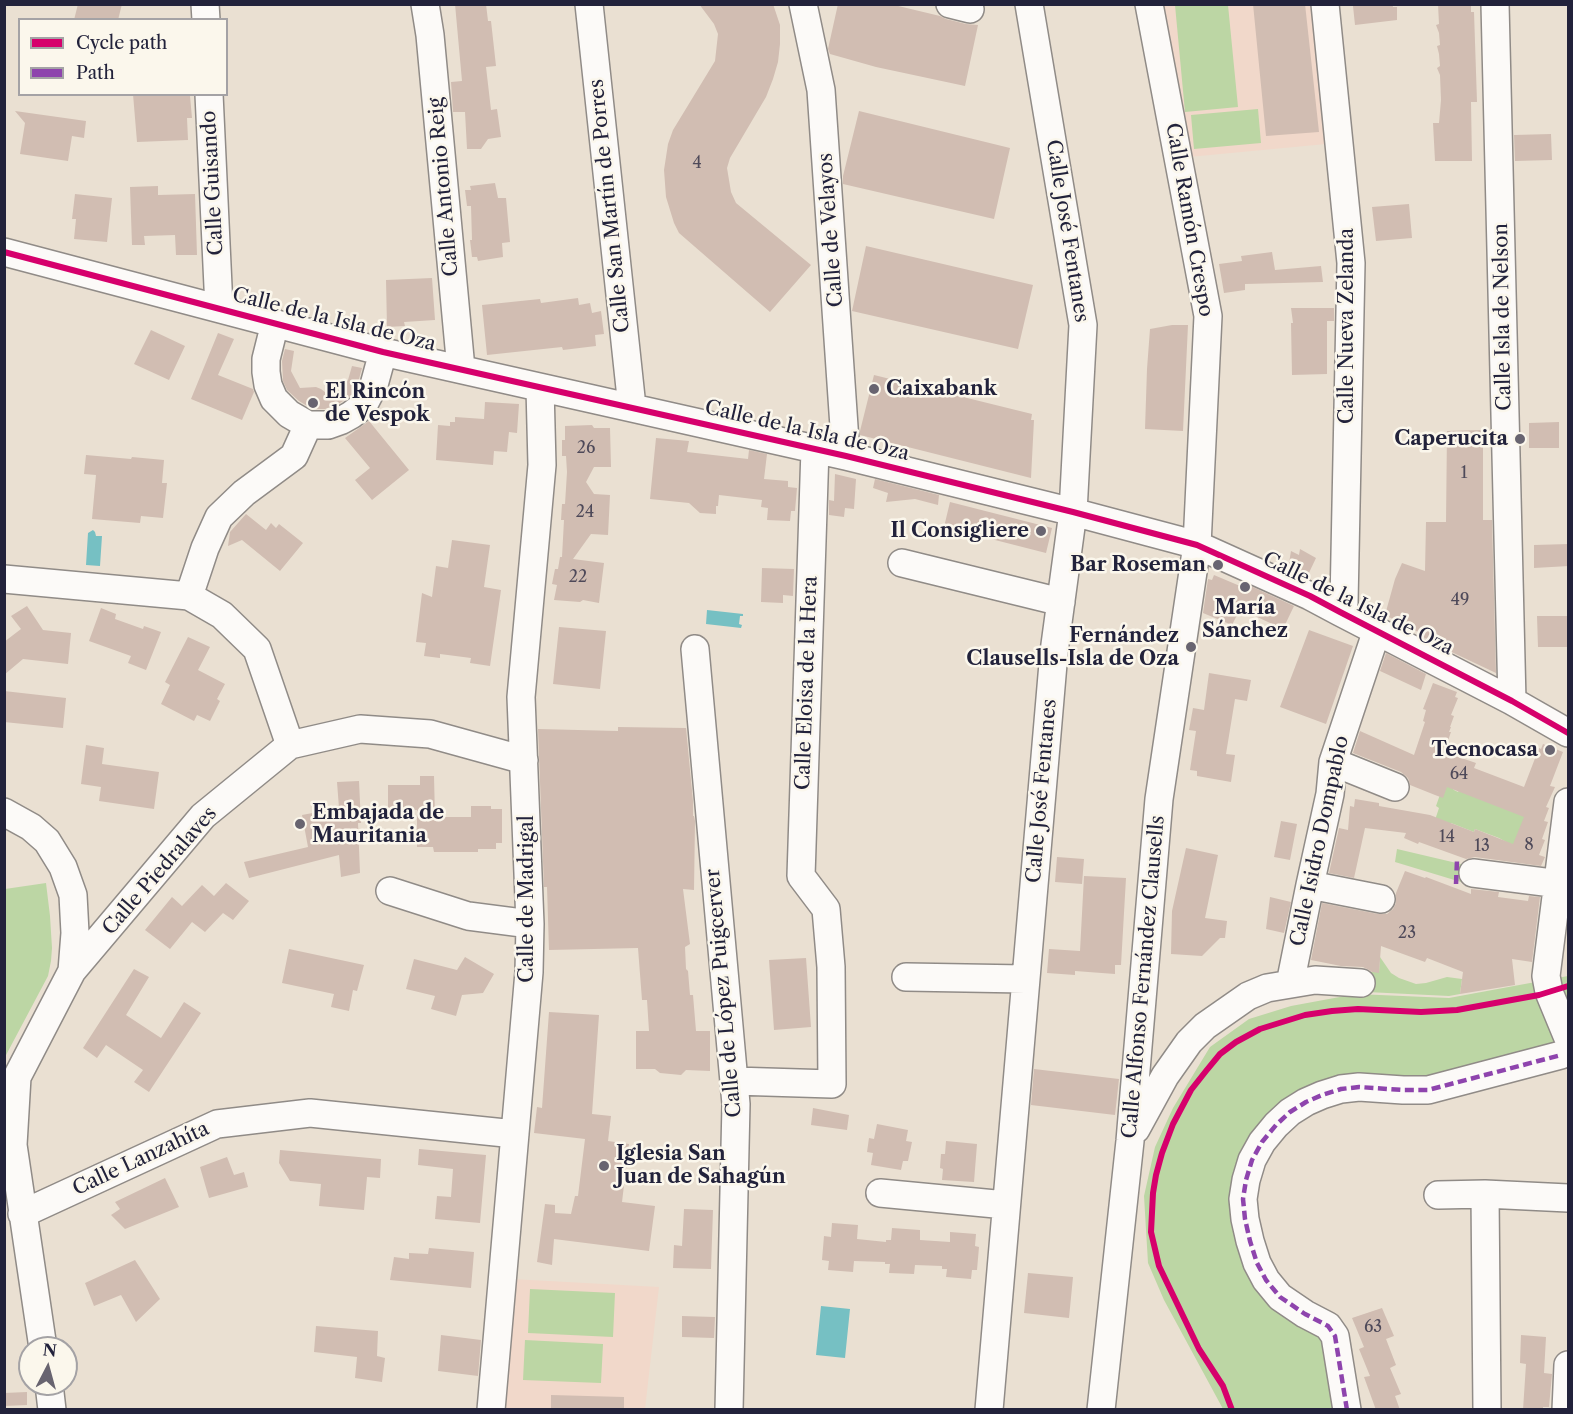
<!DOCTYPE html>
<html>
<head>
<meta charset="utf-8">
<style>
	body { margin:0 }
	#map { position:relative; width:1573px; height:1414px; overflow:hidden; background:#eae0d2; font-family:"Libre Caslon Text",serif }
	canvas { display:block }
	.frame { position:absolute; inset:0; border:6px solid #22223b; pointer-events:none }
	.legend { position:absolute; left:18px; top:18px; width:210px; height:78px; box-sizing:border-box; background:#fbf7ec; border:2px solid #a4a2a5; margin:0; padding:8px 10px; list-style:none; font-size:18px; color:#22223b }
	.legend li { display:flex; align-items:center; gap:12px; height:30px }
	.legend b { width:30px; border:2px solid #a4a2a5 }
	.north { position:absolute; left:18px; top:1336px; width:60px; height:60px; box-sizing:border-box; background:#fbf7ec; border:2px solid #a4a2a5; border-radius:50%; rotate:6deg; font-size:16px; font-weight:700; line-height:24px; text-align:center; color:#22223b }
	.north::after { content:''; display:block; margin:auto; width:21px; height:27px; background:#686470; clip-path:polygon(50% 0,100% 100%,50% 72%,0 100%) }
</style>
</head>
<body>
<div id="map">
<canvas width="1573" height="1414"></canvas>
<div class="frame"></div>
<ul class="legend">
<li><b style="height:8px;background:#d6006c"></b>Cycle path</li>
<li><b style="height:8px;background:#8e44ad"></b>Path</li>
</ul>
<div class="north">N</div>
</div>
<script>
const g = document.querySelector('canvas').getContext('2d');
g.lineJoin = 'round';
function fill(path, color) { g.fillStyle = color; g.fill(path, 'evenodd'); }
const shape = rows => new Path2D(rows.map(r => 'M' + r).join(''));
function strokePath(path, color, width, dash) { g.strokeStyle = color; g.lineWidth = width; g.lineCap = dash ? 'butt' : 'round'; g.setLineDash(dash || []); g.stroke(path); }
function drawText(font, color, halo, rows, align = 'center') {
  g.font = font + ' "Libre Caslon Text",serif'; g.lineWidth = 5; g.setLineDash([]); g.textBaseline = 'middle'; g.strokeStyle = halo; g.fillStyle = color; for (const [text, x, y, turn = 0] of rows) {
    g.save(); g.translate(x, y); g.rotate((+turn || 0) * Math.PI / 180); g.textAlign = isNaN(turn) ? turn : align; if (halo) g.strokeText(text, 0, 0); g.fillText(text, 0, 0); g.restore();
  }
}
const built = shape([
	[1161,5,1312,5,1326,144,1189,157],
	[512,1279,659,1287,645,1409,650,1409,501,1410]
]);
const green = shape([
	[1184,5,1228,5,1238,107,1185,112,1175,5],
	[1258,109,1261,143,1194,149,1191,115],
	[1442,776,1454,790,1458,792,1460,789,1528,815,1515,847,1499,838,1475,829,1474,832,1451,823,1449,828,1434,823,1439,808,1436,806,1442,789],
	[1397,849,1465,865,1461,882,1395,862],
	[46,883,50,916,52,948,51,961,48,976,5,1057,5,889],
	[1380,957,1391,973,1399,978,1416,984,1426,983,1447,977,1462,979,1460,994,1449,996,1367,992,1370,972,1379,972],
	[1568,976,1568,1042,1435,1078,1300,1095,1235,1218,1328,1342,1338,1409,1223,1409,1164,1300,1148,1263,1144,1196,1155,1147,1173,1108,1210,1047,1249,1019,1291,1006,1356,994,1449,998],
	[530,1289,615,1293,613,1337,528,1333],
	[525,1340,603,1344,601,1383,523,1380]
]);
const water = shape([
	[93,530,95,532,96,536,102,536,100,566,86,565,88,533],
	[707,610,743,614,743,616,740,616,739,624,742,625,741,628,706,624],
	[821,1306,850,1309,845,1358,816,1355]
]);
const building = shape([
	[78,4,122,4,118,20,74,20],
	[455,4,486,4,488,21,491,21,496,66,486,67,491,110,497,109,501,137,488,139,481,149,467,149,465,112,453,112,451,82,462,81],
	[699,4,773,4,780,25,780,44,778,62,773,79,766,97,730,158,727,168,731,192,736,203,811,265,770,312,679,233,674,223,666,197,664,170,668,144,673,130,715,61,718,34,714,24],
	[838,4,890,4,940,16,946,19,966,24,978,25,965,86,876,67,830,54,828,49],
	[1253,4,1305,4,1319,132,1266,136],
	[1364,4,1392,4,1393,7,1397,7,1397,20,1355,25,1353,6],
	[1438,4,1471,4,1471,12,1474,12,1477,102,1471,102,1472,161,1435,161,1433,123,1439,123,1441,100,1440,75,1437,68,1440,66,1439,54,1437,46,1440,45,1439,33,1436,25,1439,24],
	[133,94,185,94,190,96,192,118,187,118,188,140,137,142],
	[15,111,86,121,84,138,72,136,68,161,20,154,25,123],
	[859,111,1010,148,994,219,843,184,843,176],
	[1551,134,1552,160,1515,161,1514,135],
	[495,183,498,198,506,198,510,242,502,243,503,257,478,261,477,257,472,257,470,240,472,240,471,206,467,206,465,190,471,190,470,186],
	[158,186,158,195,195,194,197,255,176,255,175,235,144,236,145,245,132,245,130,187],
	[75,194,112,198,107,242,74,239,76,219,72,219],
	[1409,204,1412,238,1376,241,1372,207],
	[866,246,1033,285,1018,349,852,311],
	[1272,252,1275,270,1321,266,1323,282,1245,284,1245,290,1224,293,1219,264,1242,261,1241,256],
	[432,278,435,320,404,322,405,326,387,327,386,280],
	[578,298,579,305,590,303,592,313,601,311,604,334,595,335,596,346,563,350,562,347,487,355,482,305,540,299,541,303],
	[1291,308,1334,308,1334,321,1327,321,1327,374,1292,375,1291,323,1293,323],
	[1172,325,1188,325,1183,431,1145,429,1147,369,1150,329],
	[151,330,185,346,169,380,134,364],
	[218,333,234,339,218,375,253,389,254,392,242,420,191,399],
	[285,349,294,351,291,371,300,388,316,387,321,389,331,397,342,388,348,380,352,366,362,368,359,379,351,396,335,406,325,409,312,409,299,401,287,390,283,381,282,361],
	[874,375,1032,414,1031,420,1034,420,1031,478,860,435,860,431],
	[485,402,519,404,517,433,509,432,507,452,494,451,493,465,436,460,438,425,450,426,450,422,455,422,455,417,484,419],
	[369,421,409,470,372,500,355,480,370,468,345,438],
	[1559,422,1559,448,1529,448,1529,423],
	[592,425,594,428,610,428,611,467,594,467,586,482,594,494,610,495,608,535,591,534,573,559,604,563,599,603,583,600,580,602,554,600,557,585,552,584,555,569,558,569,560,557,562,557,564,520,561,520,562,504,565,504,567,472,566,456,562,456,562,440,565,440,565,426],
	[1483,430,1483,520,1492,520,1496,673,1443,648,1423,637,1422,634,1385,615,1395,579,1402,563,1425,571,1426,522,1446,522,1447,431],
	[656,438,689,441,687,452,748,459,749,450,767,454,764,479,788,481,788,487,797,488,795,511,791,511,790,521,767,520,768,508,761,507,762,500,719,495,718,506,716,506,716,514,700,513,689,503,650,499],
	[86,455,131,459,132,457,164,460,162,483,167,483,163,518,141,516,140,523,92,519,96,475,84,474],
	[835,474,856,479,854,509,845,508,844,517,829,515,829,500,834,501],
	[875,479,939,495,938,505,915,499,886,502,888,493,873,488],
	[950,502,1052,528,1046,553,944,527],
	[246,514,266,530,271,523,276,528,279,524,303,543,280,571,242,540,228,546,230,532],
	[452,540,490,545,484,587,501,590,490,666,470,663,471,658,440,654,440,658,424,656,426,643,416,642,422,593,432,597,436,566,448,568],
	[1569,544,1569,566,1534,568,1534,545],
	[1300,549,1316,558,1307,577,1288,569,1291,551,1299,555],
	[762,568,794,569,793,596,783,595,783,603,761,602],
	[1214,575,1240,586,1242,582,1294,606,1283,629,1240,609,1232,625,1203,613,1208,579,1212,580],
	[27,606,43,630,71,633,68,664,23,659,4,675,4,642,21,629,11,616],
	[101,608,116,614,115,619,143,629,144,626,161,632,146,670,128,663,131,656,89,641],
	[1537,616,1569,616,1569,647,1538,647],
	[559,627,606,631,600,689,553,684],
	[1309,630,1353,646,1326,724,1280,707],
	[188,637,210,647,198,670,225,684,217,699,220,701,210,721,197,715,194,721,161,704,170,685,165,682],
	[1386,653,1426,674,1421,690,1380,671],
	[1209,673,1251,680,1247,701,1235,699,1226,754,1235,755,1231,782,1197,776,1197,771,1190,770,1196,731,1189,730,1193,708,1204,710],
	[1433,683,1457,692,1455,697,1458,698,1451,715,1454,716,1450,727,1451,727,1449,732,1451,732,1444,752,1476,763,1474,768,1524,787,1539,748,1541,749,1543,744,1563,752,1550,786,1555,787,1546,807,1549,808,1544,821,1548,822,1542,839,1545,840,1539,855,1545,857,1541,866,1475,857,1466,859,1419,842,1418,844,1404,838,1406,833,1365,828,1354,878,1329,873,1339,828,1348,830,1350,806,1354,807,1355,799,1379,803,1379,806,1430,815,1474,832,1475,829,1513,844,1524,817,1447,787,1443,798,1435,795,1410,785,1408,778,1401,772,1353,753,1360,731,1414,755,1425,722,1423,721,1426,710,1423,709],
	[4,691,66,698,63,728,4,722],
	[618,727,686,728,693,801,693,816,694,816,695,821,694,890,683,889,690,944,685,947,686,969,688,971,690,995,693,995,696,1031,710,1031,710,1071,686,1070,681,1075,660,1073,655,1069,636,1069,636,1031,649,1031,647,1000,642,1000,638,948,549,950,547,887,544,887,538,729,618,731],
	[86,745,104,748,102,764,159,772,154,809,99,801,101,787,81,784],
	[420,776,434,776,435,817,471,817,471,806,491,806,491,809,502,809,502,843,496,843,496,849,478,849,478,852,434,852,433,847,417,847,417,810,388,809,388,785,420,785],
	[359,781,361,823,358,823,360,873,341,877,339,855,249,878,244,862,308,847,302,815,339,808,337,782],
	[1281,821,1297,824,1290,860,1274,857],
	[1186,848,1218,855,1205,918,1227,921,1225,938,1220,938,1202,956,1171,954,1172,911],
	[1057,857,1084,859,1082,884,1055,882],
	[1405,871,1425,878,1426,877,1471,894,1471,889,1499,892,1498,897,1528,901,1529,896,1540,897,1532,962,1512,959,1515,985,1460,994,1463,972,1427,958,1425,962,1381,946,1379,973,1372,972,1369,970,1363,967,1341,966,1311,960,1322,903,1378,914,1387,914,1393,909,1396,903,1396,893],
	[1084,876,1126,878,1121,965,1115,965,1115,974,1075,971,1075,975,1047,973,1049,949,1080,951],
	[226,883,249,901,233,920,223,913,205,932,192,922,170,949,145,930,172,897,182,906,202,885,214,896],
	[1270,897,1291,902,1284,933,1266,929],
	[289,949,364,965,357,991,353,990,349,1011,331,1007,334,994,282,983],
	[465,957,494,974,483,993,462,995,456,1016,431,1009,435,996,406,989,414,959,457,970],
	[806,958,811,1027,774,1030,769,960],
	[134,969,149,977,126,1015,161,1038,184,1002,201,1013,149,1092,134,1082,143,1070,106,1045,97,1058,83,1048],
	[549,1012,599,1015,592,1114,611,1116,608,1141,629,1144,622,1202,655,1206,649,1251,554,1239,552,1265,537,1262,545,1204,555,1205,555,1213,571,1214,575,1196,578,1196,585,1139,534,1133,537,1107,542,1108],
	[1034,1069,1119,1079,1115,1115,1031,1105],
	[813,1108,849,1115,847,1130,811,1125],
	[877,1124,908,1130,906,1141,912,1142,908,1161,903,1161,901,1170,871,1165,873,1153,867,1152,869,1138,874,1139],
	[946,1141,977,1144,974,1182,942,1180,943,1169,940,1168,941,1154,945,1154],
	[419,1149,486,1155,480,1223,435,1219,437,1196,451,1197,453,1169,418,1165],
	[280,1150,381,1159,380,1178,367,1177,364,1210,319,1206,321,1184,290,1181,279,1163],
	[227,1157,234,1175,244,1172,248,1187,209,1198,200,1167],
	[165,1178,179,1207,125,1229,111,1215,120,1209,115,1202],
	[684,1209,713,1210,711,1269,673,1268,674,1245,682,1246],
	[832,1223,858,1225,857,1239,886,1242,886,1240,891,1240,892,1228,920,1230,920,1240,950,1242,950,1232,976,1234,975,1246,979,1247,977,1270,972,1270,971,1279,946,1277,947,1269,942,1269,942,1266,915,1265,914,1274,889,1273,890,1264,885,1264,885,1262,854,1261,853,1272,828,1270,829,1261,822,1260,824,1236,831,1237],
	[429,1248,474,1252,471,1288,390,1280,394,1257,409,1259,409,1253,428,1254],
	[135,1260,160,1299,136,1322,121,1295,94,1306,85,1283],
	[1028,1273,1073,1277,1069,1318,1024,1313],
	[1382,1308,1394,1336,1386,1339,1396,1365,1390,1368,1401,1394,1395,1396,1400,1410,1376,1410,1364,1377,1370,1376,1359,1349,1364,1347,1352,1318],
	[682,1316,715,1317,714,1338,682,1337],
	[316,1326,378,1331,377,1356,385,1358,382,1382,355,1378,357,1357,314,1352],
	[441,1335,481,1340,478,1376,438,1371],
	[1521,1335,1546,1337,1544,1373,1552,1374,1549,1407,1543,1407,1543,1410,1523,1410,1526,1364,1520,1363],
	[27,1392,27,1405,4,1406,4,1393],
	[551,1395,624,1397,624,1410,551,1410]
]);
const minor = shape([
	[205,4,206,20],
	[425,4,430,35,461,369],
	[589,4,632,407],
	[803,4,821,90,846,456],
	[950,4,970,9],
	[1325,4,1351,263,1344,603,1340,612],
	[1495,4,1512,701],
	[209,94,219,308],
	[4,252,383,352,846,456,1073,512,1197,545,1310,596,1340,612,1512,701,1568,733],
	[275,323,266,359,266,372,268,385,274,399,289,414,308,425,328,425,342,420,351,415,363,406,374,385,383,352],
	[902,563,1061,602],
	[4,579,189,596,222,615,257,649,290,745],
	[189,596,205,548,219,517,244,493,294,456,308,425],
	[695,649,736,1104,729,1410],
	[1333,762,1395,787],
	[1568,802,1546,976,1549,992,1568,1038],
	[4,812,31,827,47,841,63,867,73,895,75,933,72,971,17,1077,13,1145,43,1348],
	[1473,873,1568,885],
	[1310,885,1381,899],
	[390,891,468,916,530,924],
	[72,971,203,816,290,745,360,729,430,734,524,760],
	[906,977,1025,979],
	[1290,984,1310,885,1330,794,1333,762,1377,630],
	[734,1081,832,1084,831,967,826,909,801,876,815,449],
	[1136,1129,1165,1076,1189,1042,1205,1026,1248,996,1267,988,1315,980,1361,983],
	[880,1193,1006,1205],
	[1485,1194,1487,1410],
	[1438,1195,1485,1194,1568,1198],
	[22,1214,217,1124,310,1113,515,1134],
	[49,1384,52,1410],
	[491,1410,529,972,530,924,521,697,542,465,540,388],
	[989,1410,1054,652,1073,512,1083,325,1029,4],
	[1101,1410,1130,1141,1159,799,1197,545,1208,316,1149,4],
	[1347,1410,1335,1336,1328,1326,1305,1314,1280,1297,1266,1280,1257,1263,1250,1241,1245,1219,1243,1199,1246,1180,1252,1160,1262,1142,1276,1125,1290,1112,1306,1102,1322,1095,1341,1089,1359,1087,1403,1090,1428,1090,1561,1055],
	[1566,1410,1568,1365]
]);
const quiet = shape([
	[1456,884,1457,860],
	[1347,1410,1335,1336,1328,1326,1305,1314,1280,1297,1266,1280,1257,1263,1250,1241,1245,1219,1243,1199,1246,1180,1252,1160,1262,1142,1276,1125,1290,1112,1306,1102,1322,1095,1341,1089,1359,1087,1403,1090,1428,1090,1561,1055]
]);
const cycleway = shape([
	[4,252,383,352,846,456,1073,512,1197,545,1310,596,1340,612,1512,701,1568,733],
	[1232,1410,1223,1386,1199,1349,1159,1266,1151,1232,1153,1193,1156,1175,1162,1153,1173,1124,1191,1090,1206,1071,1220,1054,1236,1042,1260,1029,1305,1015,1332,1011,1358,1009,1421,1012,1457,1010,1539,995,1568,986]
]);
const markers = [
	[874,389,6,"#686470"],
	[313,403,6,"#686470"],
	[1520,439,6,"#686470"],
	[1041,531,6,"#686470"],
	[1218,565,6,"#686470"],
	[1245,587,6,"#686470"],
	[1191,647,6,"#686470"],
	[1550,750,6,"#686470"],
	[300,824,6,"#686470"],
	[604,1166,6,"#686470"]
];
const numberNames = [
	["4",697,163],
	["26",586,448],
	["1",1464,473],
	["24",585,512],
	["22",578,577],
	["49",1460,600],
	["64",1459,774],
	["14",1447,837],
	["8",1529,845],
	["13",1482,846],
	["23",1407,933],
	["63",1373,1327]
];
const streetNames = [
	["Calle Guisando",213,183,-93],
	["Calle Antonio Reig",444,187,-95],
	["Calle San Martín de Porres",610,206,-96],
	["Calle Ramón Crespo",1189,220,80],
	["Calle de Velayos",831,230,-94],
	["Calle José Fentanes",1067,231,81],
	["Calle Isla de Nelson",1503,317,-91],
	["Calle de la Isla de Oza",334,320,14],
	["Calle Nueva Zelanda",1347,326,-90],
	["Calle de la Isla de Oza",807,431,13],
	["Calle de la Isla de Oza",1358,604,26],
	["Calle Eloisa de la Hera",807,683,-88],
	["Calle José Fentanes",1042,791,-85],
	["Calle Isidro Dompablo",1320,841,-78],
	["Calle Piedralaves",160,871,-49],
	["Calle de Madrigal",527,899,-90],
	["Calle Alfonso Fernández Clausells",1144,977,-85],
	["Calle de López Puigcerver",724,993,-95],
	["Calle Lanzahíta",141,1159,-25]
];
const poiNames = [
	["Caixabank",886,389,"left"],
	["El Rincón",325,392,"left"],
	["de Vespok",325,415,"left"],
	["Caperucita",1508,439],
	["Il Consigliere",1029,531],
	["Bar Roseman",1206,565],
	["María",1245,608,"center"],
	["Sánchez",1245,631,"center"],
	["Fernández",1179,636],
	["Clausells-Isla de Oza",1179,659],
	["Tecnocasa",1538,750],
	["Embajada de",312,813,"left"],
	["Mauritania",312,836,"left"],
	["Iglesia San",616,1154,"left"],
	["Juan de Sahagún",616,1177,"left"]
];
fill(built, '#f1d8ca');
fill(green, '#bcd6a4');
fill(water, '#76c0c3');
fill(building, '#d1bdb2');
strokePath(minor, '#908b87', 30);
strokePath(minor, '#fcfaf8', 27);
strokePath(quiet, '#8e44ad', 4.5, [9, 4.5]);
strokePath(cycleway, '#d6006c', 6);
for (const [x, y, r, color] of markers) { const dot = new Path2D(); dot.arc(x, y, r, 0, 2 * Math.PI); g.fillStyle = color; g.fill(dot); strokePath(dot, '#fbf7ec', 2); }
drawText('16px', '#4e4959', null, numberNames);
drawText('20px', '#22223b', '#fbf7ec', streetNames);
drawText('bold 20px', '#22223b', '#fbf7ec', poiNames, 'right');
</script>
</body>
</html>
